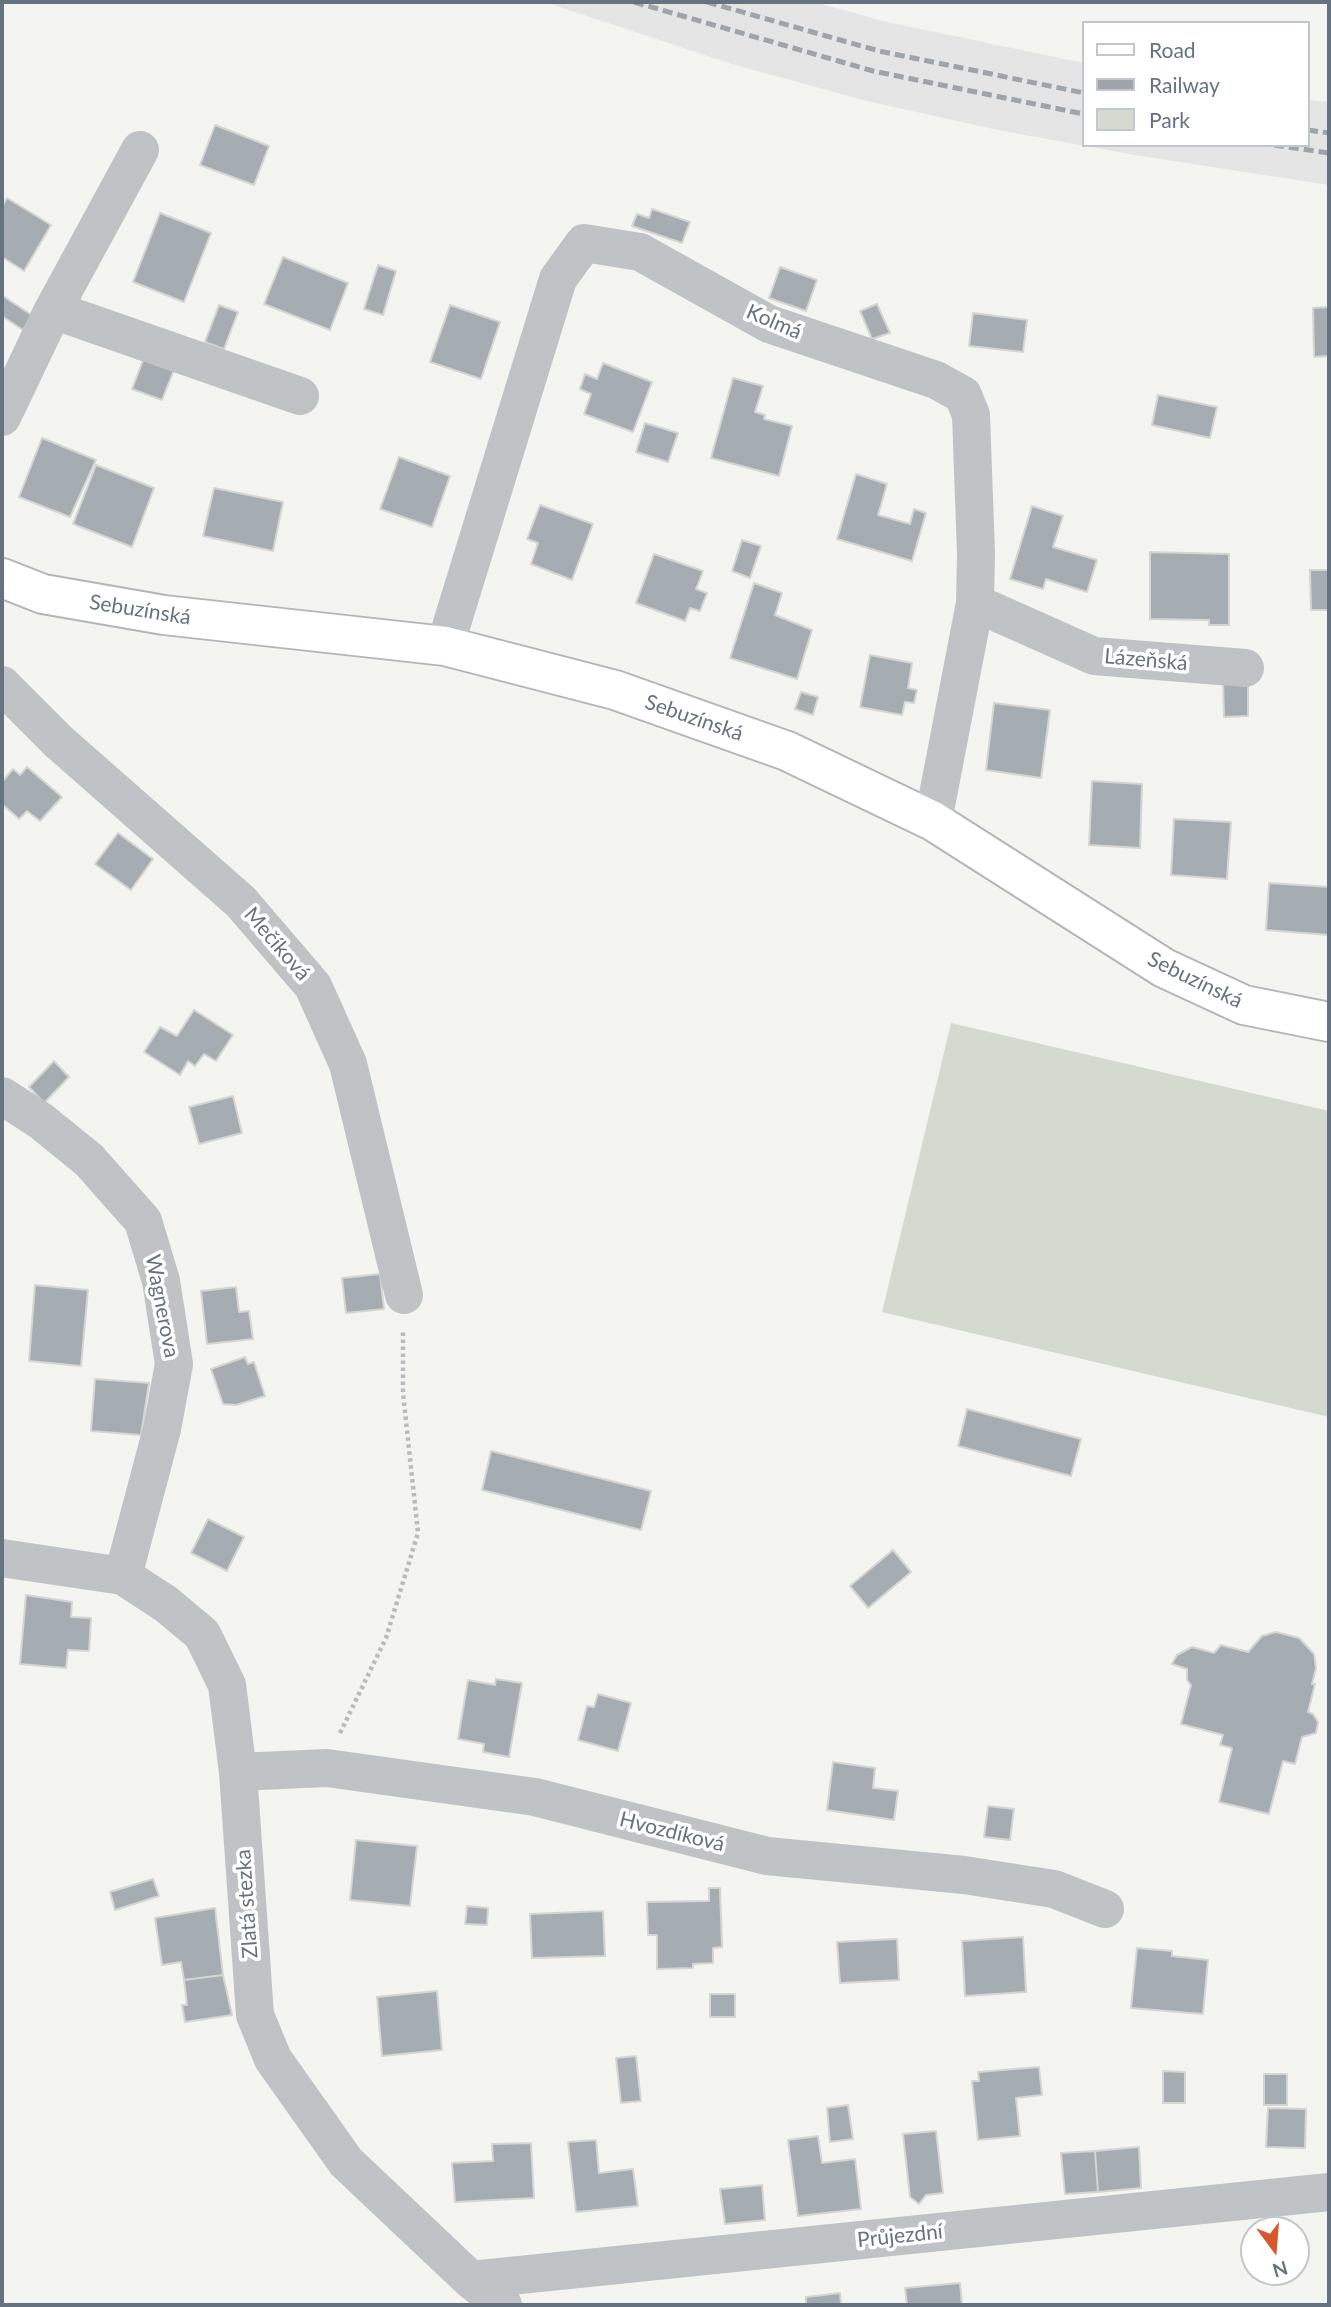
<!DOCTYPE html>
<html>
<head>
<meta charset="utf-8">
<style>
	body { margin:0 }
	#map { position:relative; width:1331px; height:2307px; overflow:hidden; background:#f4f4f0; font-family:Lato,sans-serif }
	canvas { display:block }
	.frame { position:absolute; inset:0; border:4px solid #64737f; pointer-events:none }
	.legend { position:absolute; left:1082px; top:21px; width:228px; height:126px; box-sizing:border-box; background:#fff; border:2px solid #c1c7cc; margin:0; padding:9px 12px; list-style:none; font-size:21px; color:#64737f }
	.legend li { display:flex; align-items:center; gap:14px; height:35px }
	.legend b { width:35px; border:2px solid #c1c7cc }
	.north { position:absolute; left:1240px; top:2216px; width:70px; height:70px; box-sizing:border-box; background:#fff; border:2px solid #c1c7cc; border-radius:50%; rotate:164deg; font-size:19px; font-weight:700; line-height:28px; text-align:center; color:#64737f }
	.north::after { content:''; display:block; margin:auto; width:24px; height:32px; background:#d8572c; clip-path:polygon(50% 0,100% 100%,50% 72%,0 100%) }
</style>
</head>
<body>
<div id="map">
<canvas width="1331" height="2307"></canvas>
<div class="frame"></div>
<ul class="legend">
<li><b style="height:9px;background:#fff"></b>Road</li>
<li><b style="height:9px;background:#9ea4a9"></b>Railway</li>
<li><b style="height:19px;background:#d5dad1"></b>Park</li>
</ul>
<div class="north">N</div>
</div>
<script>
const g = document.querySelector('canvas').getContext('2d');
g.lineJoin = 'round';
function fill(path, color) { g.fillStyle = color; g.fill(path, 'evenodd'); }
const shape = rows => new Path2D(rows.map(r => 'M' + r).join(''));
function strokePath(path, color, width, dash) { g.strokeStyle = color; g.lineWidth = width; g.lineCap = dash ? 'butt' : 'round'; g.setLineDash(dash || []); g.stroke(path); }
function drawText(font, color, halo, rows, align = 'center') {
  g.font = font + ' Lato,sans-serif'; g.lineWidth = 7; g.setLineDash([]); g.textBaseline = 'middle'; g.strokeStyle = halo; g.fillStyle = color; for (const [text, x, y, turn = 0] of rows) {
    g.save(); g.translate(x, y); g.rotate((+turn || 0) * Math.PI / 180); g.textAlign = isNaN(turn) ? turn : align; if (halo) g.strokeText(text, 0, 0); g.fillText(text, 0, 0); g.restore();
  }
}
const built = shape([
	[545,2,814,2,887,22,1084,63,1084,145,1308,145,1308,100,1329,102,1329,185,1135,155,998,130,867,101,732,64]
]);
const green = shape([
	[951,1023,1329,1111,1329,1417,882,1312]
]);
const building = shape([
	[215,125,269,146,254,185,200,165,215,125],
	[7,198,51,225,24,271,2,257,2,207,7,198],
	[652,209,690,222,682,243,632,226,637,214,649,218,652,209],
	[160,213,211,233,184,302,133,282,160,213],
	[283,257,348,283,330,330,264,304,283,257],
	[378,265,396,271,383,315,364,309,378,265],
	[780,267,817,280,806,311,769,298,780,267],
	[3,296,33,316,23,330,2,316,3,296],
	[877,304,890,333,872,339,860,311,877,304],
	[219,305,238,312,224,349,205,342,219,305],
	[450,305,500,322,481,379,430,362,450,305],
	[1329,307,1329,356,1314,357,1313,308,1329,307],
	[973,313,1027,320,1023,352,969,346,973,313],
	[144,358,174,370,162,400,132,389,144,358],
	[603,363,652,382,633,432,584,414,591,394,580,389,585,374,597,379,603,363],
	[733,378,763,386,755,412,765,415,764,419,792,426,779,476,711,458,733,378],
	[1158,395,1217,407,1210,438,1152,425,1158,395],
	[645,423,678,433,668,462,636,452,645,423],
	[42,438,96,460,70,517,19,497,42,438],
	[399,457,450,476,432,527,380,509,399,457],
	[96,465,154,488,132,547,73,524,96,465],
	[856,474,887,484,878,515,910,524,914,509,926,513,912,561,837,539,856,474],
	[214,488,283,502,273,551,203,536,214,488],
	[540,505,593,524,572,580,531,564,538,543,527,539,540,505],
	[1032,506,1063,516,1053,547,1097,560,1087,592,1046,579,1043,589,1010,579,1032,506],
	[742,540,761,546,750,578,732,571,742,540],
	[1150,552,1229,554,1229,625,1209,625,1209,620,1150,619,1150,552],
	[654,554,703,571,696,589,707,593,700,611,690,608,685,621,636,603,654,554],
	[1310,570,1329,570,1329,610,1311,610,1310,570],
	[754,583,782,593,775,615,812,630,797,679,730,658,754,583],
	[870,655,912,663,908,688,917,690,914,703,905,702,902,715,860,707,870,655],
	[1223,681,1248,681,1248,716,1224,717,1223,681],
	[801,692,818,697,813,715,795,709,801,692],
	[994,703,1050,710,1041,778,986,770,994,703],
	[27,767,62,797,40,821,27,811,19,819,2,804,2,782,13,769,20,775,27,767],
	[1092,781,1142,784,1140,848,1089,845,1092,781],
	[1174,819,1231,822,1227,879,1171,875,1174,819],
	[118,833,153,859,131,890,95,864,118,833],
	[1269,883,1329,887,1329,935,1266,930,1269,883],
	[194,1010,233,1035,216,1061,204,1054,195,1066,188,1061,180,1075,144,1052,160,1027,177,1036,194,1010],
	[54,1061,69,1077,44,1103,29,1087,54,1061],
	[233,1096,242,1133,199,1144,189,1107,233,1096],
	[380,1274,384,1309,346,1313,342,1278,380,1274],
	[35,1285,88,1290,81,1366,29,1361,35,1285],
	[236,1287,239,1312,249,1311,253,1339,207,1344,201,1291,236,1287],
	[245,1357,248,1364,254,1362,265,1396,236,1405,223,1404,211,1369,245,1357],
	[95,1379,149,1383,141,1435,91,1431,95,1379],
	[967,1409,1081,1439,1071,1476,958,1446,967,1409],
	[491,1451,651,1491,641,1530,482,1490,491,1451],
	[208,1519,244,1537,227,1571,191,1553,208,1519],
	[893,1550,911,1572,868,1608,850,1586,893,1550],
	[26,1595,72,1602,71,1617,91,1618,89,1651,68,1650,66,1668,20,1664,26,1595],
	[1276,1632,1299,1638,1314,1654,1316,1668,1312,1684,1315,1684,1308,1712,1313,1714,1318,1722,1316,1733,1302,1737,1295,1764,1283,1761,1269,1814,1219,1802,1232,1748,1220,1745,1223,1735,1181,1724,1191,1685,1187,1680,1187,1669,1172,1664,1177,1655,1192,1647,1214,1653,1221,1645,1248,1652,1262,1636,1276,1632],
	[496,1679,522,1683,509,1757,483,1752,484,1744,458,1739,468,1680,495,1685,496,1679],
	[598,1694,631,1703,618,1751,578,1740,587,1706,594,1707,598,1694],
	[833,1762,875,1768,873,1788,898,1791,894,1820,827,1810,833,1762],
	[988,1806,1014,1809,1010,1840,984,1837,988,1806],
	[356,1840,417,1846,410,1906,350,1900,356,1840],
	[153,1879,159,1896,115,1910,110,1892,153,1879],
	[709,1888,720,1888,722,1947,713,1948,713,1963,693,1964,693,1968,657,1969,657,1935,648,1935,647,1902,709,1901,709,1888],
	[467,1906,488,1908,487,1925,465,1924,467,1906],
	[215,1908,223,1975,184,1980,181,1962,162,1965,155,1918,215,1908],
	[603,1911,605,1956,532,1958,530,1914,603,1911],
	[1023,1937,1026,1992,965,1996,962,1941,1023,1937],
	[897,1939,899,1980,840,1983,837,1942,897,1939],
	[1137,1948,1172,1951,1172,1956,1208,1960,1203,2014,1131,2008,1137,1948],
	[223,1975,232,2015,185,2022,182,2005,187,2005,184,1980,223,1975],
	[437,1991,442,2050,382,2056,377,1997,437,1991],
	[710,1994,735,1994,735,2017,710,2017,710,1994],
	[636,2056,641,2101,621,2103,616,2058,636,2056],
	[1039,2067,1042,2095,1016,2098,1020,2136,978,2140,972,2081,979,2081,978,2072,1039,2067],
	[1163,2071,1185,2072,1185,2103,1163,2103,1163,2071],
	[1264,2074,1287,2074,1287,2105,1264,2105,1264,2074],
	[848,2105,853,2139,830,2142,827,2108,848,2105],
	[1268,2108,1306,2109,1305,2148,1266,2147,1268,2108],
	[936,2131,943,2193,926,2195,919,2204,910,2197,903,2134,936,2131],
	[818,2136,822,2163,855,2159,861,2209,798,2216,788,2140,818,2136],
	[596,2140,599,2173,633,2169,638,2206,576,2212,568,2142,596,2140],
	[531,2143,534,2198,455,2202,452,2163,493,2161,492,2144,531,2143],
	[1139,2147,1141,2188,1098,2192,1095,2151,1139,2147],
	[1095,2151,1098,2192,1065,2194,1061,2153,1095,2151],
	[762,2185,765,2220,725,2224,720,2189,762,2185],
	[960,2283,962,2305,907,2305,905,2288,960,2283],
	[840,2293,841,2305,806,2305,806,2297,840,2293]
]);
const path = shape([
	[340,1733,386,1638,418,1533,403,1393,403,1331]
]);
const minor = shape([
	[53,310,300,396],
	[2,417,53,310,140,150],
	[975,603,1094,656,1245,668],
	[445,646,558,279,584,243,640,252,769,324,936,380,963,395,971,415,976,554,975,603,933,821],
	[2,685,59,742,241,902,313,986,348,1064,404,1295],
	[2,1096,41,1121,89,1160,143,1221,161,1281,174,1364,162,1429,123,1576],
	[2,1558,123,1576,166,1604,202,1634,227,1685,238,1772,255,2015,273,2059,346,2162,471,2280,503,2305],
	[238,1772,327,1768,535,1797,767,1856,964,1875,1054,1889,1105,1909],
	[471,2280,1329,2192]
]);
const major = shape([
	[2,578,43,594,164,615,445,646,615,690,787,751,933,821,1164,968,1244,1005,1329,1022]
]);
const rail = shape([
	[634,2,873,71,1084,114],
	[707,2,879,51,1084,93],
	[1308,130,1329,133],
	[1274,145,1329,153]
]);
const streetNames = [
	["Kolmá",774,322,23],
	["Sebuzínská",140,610,9],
	["Lázeňská",1146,660,5],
	["Sebuzínská",694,718,19],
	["Mečíková",277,944,49],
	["Sebuzínská",1195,980,26],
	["Wagnerova",162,1306,79],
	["Hvozdíková",672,1832,14],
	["Zlatá stezka",247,1904,-94],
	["Průjezdní",900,2236,-6]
];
fill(built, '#e4e5e4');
fill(green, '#d5dad1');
fill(building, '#a6adb2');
strokePath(building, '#d5d5d3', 2);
strokePath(major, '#b2b6b9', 42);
strokePath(path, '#b9bbbd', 4.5, [3.5, 3.5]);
strokePath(minor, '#bfc3c6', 38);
strokePath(major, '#fff', 38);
strokePath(rail, '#9ea4a9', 5, [10, 5]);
drawText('21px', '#64737f', '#fff', streetNames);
</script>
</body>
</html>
